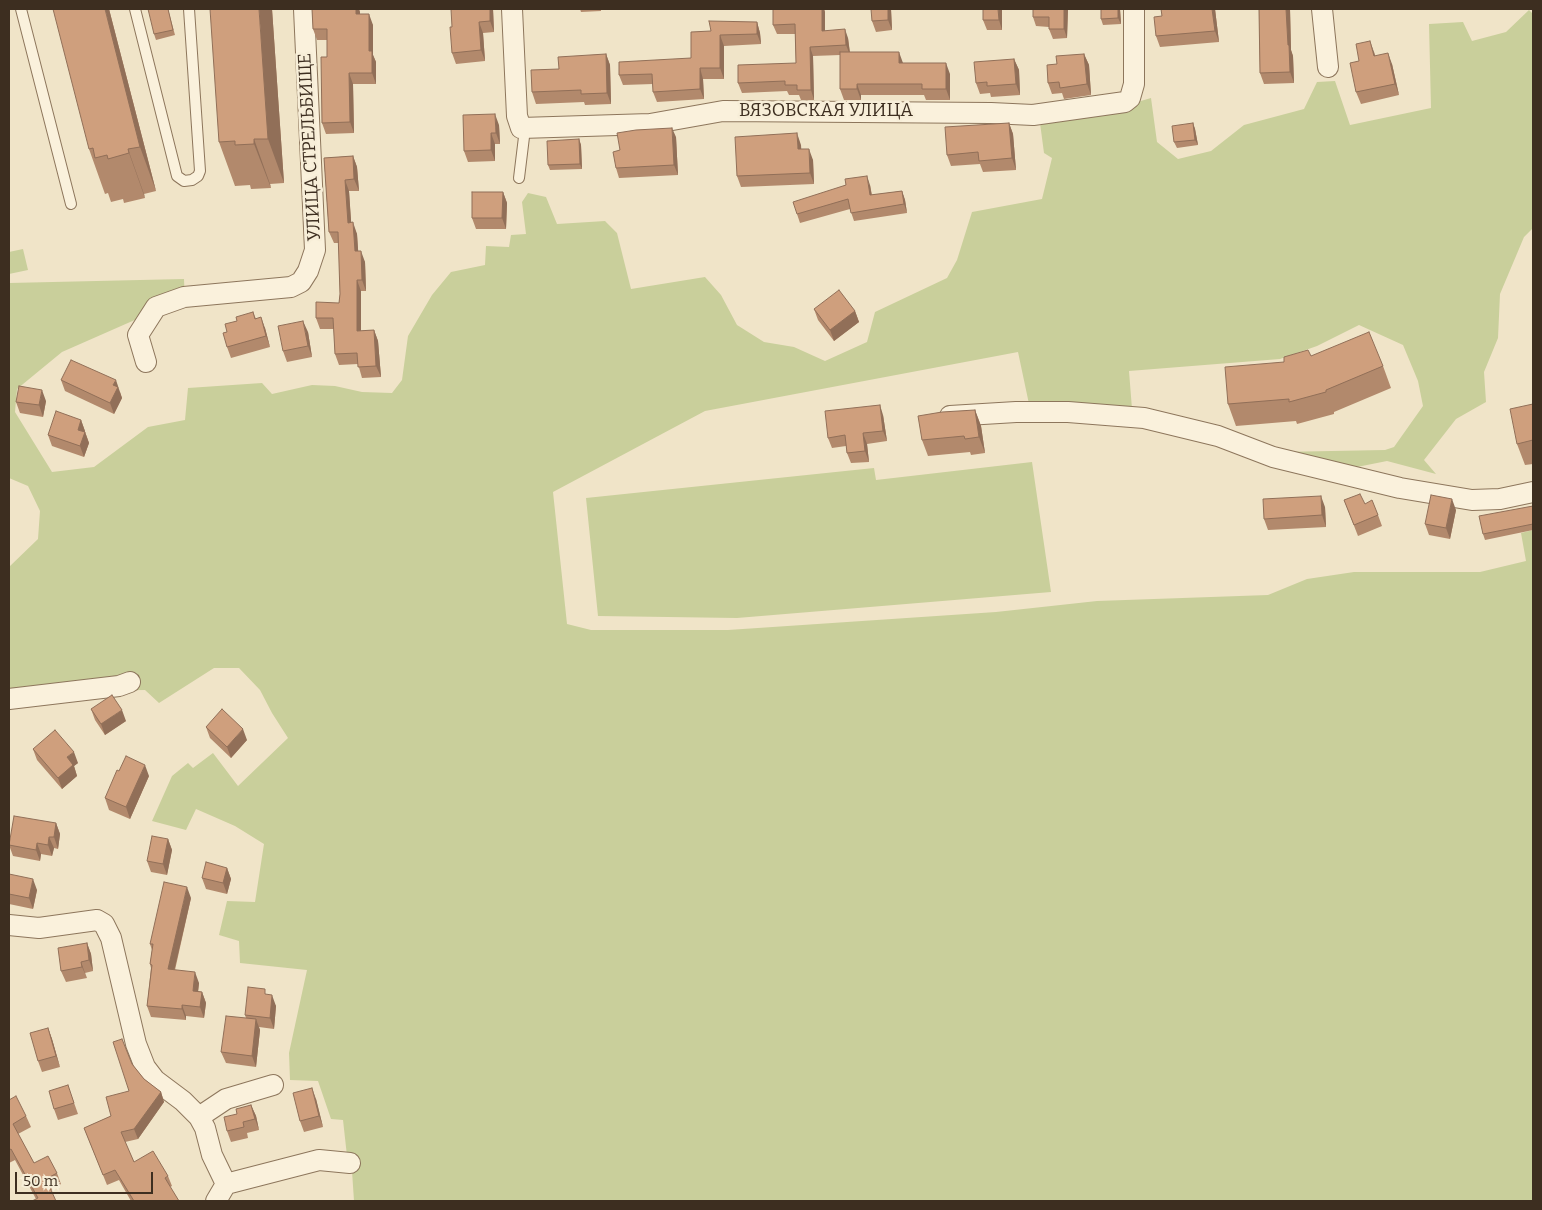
<!DOCTYPE html>
<html>
<head>
<meta charset="utf-8">
<style>
	body { margin:0 }
	#map { position:relative; width:1542px; height:1210px; overflow:hidden; background:#f0e4c8; font-family:Bitter,serif }
	canvas { display:block }
	.frame { position:absolute; inset:0; border:10px solid #3d2e20; pointer-events:none }
	.scale { position:absolute; left:15px; top:1172px; width:138px; height:22px; box-sizing:border-box; border:2px solid #3d2e20; border-top:0; padding-left:6px; font-size:15px; line-height:18px; white-space:nowrap; color:#3d2e20; -webkit-text-stroke:4px #f7eed8; paint-order:stroke }
</style>
</head>
<body>
<div id="map">
<canvas width="1542" height="1210"></canvas>
<div class="frame"></div>
<div class="scale">50 m</div>
</div>
<script>
const g = document.querySelector('canvas').getContext('2d');
g.lineJoin = 'round';
function fill(path, color) { g.fillStyle = color; g.fill(path, 'evenodd'); }
const shape = rows => new Path2D(rows.map(r => 'M' + r).join(''));
function strokePath(path, color, width, dash) { g.strokeStyle = color; g.lineWidth = width; g.lineCap = dash ? 'butt' : 'round'; g.setLineDash(dash || []); g.stroke(path); }
function drawText(font, color, halo, rows, align = 'center') {
  g.font = font + ' Bitter,serif'; g.lineWidth = 5; g.setLineDash([]); g.textBaseline = 'middle'; g.strokeStyle = halo; g.fillStyle = color; for (const [text, x, y, turn = 0] of rows) {
    g.save(); g.translate(x, y); g.rotate((+turn || 0) * Math.PI / 180); g.textAlign = isNaN(turn) ? turn : align; if (halo) g.strokeText(text, 0, 0); g.fillText(text, 0, 0); g.restore();
  }
}
const green = shape([
	[1529,10,1533,14,1533,228,1524,237,1500,294,1498,338,1484,372,1486,402,1456,419,1424,460,1436,474,1387,461,1342,470,1278,452,1385,450,1394,447,1423,406,1418,381,1403,345,1359,325,1317,346,1280,359,1129,371,1132,409,1029,404,1018,352,705,411,553,492,567,624,591,630,728,630,996,612,1097,601,1268,595,1307,579,1354,572,1480,572,1526,561,1521,533,1533,530,1533,1201,354,1201,352,1171,347,1156,343,1120,331,1119,318,1081,290,1080,289,1053,307,970,240,963,239,941,219,935,227,901,255,902,264,844,235,826,196,809,186,830,152,821,172,776,188,763,193,768,213,753,238,786,288,738,272,713,260,690,239,668,214,668,159,703,145,690,9,692,9,567,38,539,40,511,28,486,9,478,9,283,184,279,185,305,137,319,62,352,17,389,15,412,52,472,94,467,148,427,185,420,188,388,262,383,272,394,312,385,335,386,362,392,392,393,402,380,408,336,432,295,451,272,485,265,486,246,509,247,511,235,526,234,522,202,528,193,546,197,557,224,605,221,617,233,631,289,705,277,721,295,737,325,764,342,794,347,825,361,867,342,875,312,947,278,957,260,972,212,1042,199,1052,158,1044,153,1040,123,1134,103,1151,98,1157,142,1178,159,1211,151,1244,125,1304,109,1317,82,1335,81,1350,125,1431,108,1429,24,1463,22,1472,41,1506,32],
	[23,249,28,270,9,274,9,252],
	[1032,462,1051,592,737,618,598,616,586,498,874,468,876,480]
]);
const lane = shape([
	[21,9,71,204],
	[135,9,177,176,184,181,192,180,198,176,200,171,189,9],
	[519,178,524,137,521,128]
]);
const street = shape([
	[512,9,517,116,521,128,650,124,723,111,991,113,1033,115,1125,102,1130,98,1134,84,1134,9],
	[1322,9,1328,67],
	[146,362,138,335,156,307,184,297,291,287,301,282,308,271,315,250,304,9],
	[950,416,1016,412,1068,412,1144,418,1218,436,1273,457,1400,488,1472,500,1500,499,1533,492],
	[9,699,119,686,130,682],
	[9,925,39,928,97,920,104,924,111,938,136,1044,145,1067,155,1080,183,1101,199,1117,205,1128,212,1155,226,1184],
	[199,1117,226,1099,273,1085],
	[216,1201,226,1184,319,1160,350,1163]
]);
const wall = shape([
	[109,9,156,191,144,194,145,198,124,203,123,199,111,202,108,193,105,194,89,149],
	[168,9,175,35,156,40,154,34],
	[272,9,284,183,270,184,271,188,251,189,250,185,235,186,219,142],
	[312,9,359,9,360,14,373,25,373,55,376,62,376,84,353,84,354,133,326,134,322,123,327,57,327,40,317,40,313,29],
	[493,9,494,32,483,33,485,61,456,64,452,53,452,27],
	[580,9,601,9,601,11,581,12],
	[773,9,824,9,825,12,825,31,848,38,850,52,950,74,950,100,926,100,924,95,861,95,861,100,844,100,840,89,840,55,813,56,814,100,801,100,799,95,789,95,787,91,742,93,738,83,796,63,795,34,777,34,773,25],
	[891,9,892,30,876,32,872,21],
	[1002,9,1002,30,987,30,983,20],
	[1033,9,1094,9,1068,9,1067,38,1053,39,1049,29,1049,27,1036,26,1033,17],
	[1101,9,1120,9,1121,24,1103,25,1101,19],
	[1161,9,1215,9,1219,42,1160,47,1156,36,1162,16],
	[1259,9,1290,9,1291,50,1293,56,1294,83,1264,84,1260,73],
	[1462,9,1481,9,1462,10],
	[757,22,760,33,761,44,724,46,724,79,703,79,704,99,657,102,653,92,653,84,623,85,619,75,691,58,711,31],
	[1374,52,1375,56,1392,64,1399,95,1361,104,1356,92,1359,61],
	[606,54,610,65,611,104,585,105,584,102,536,104,532,92],
	[1084,54,1089,65,1091,95,1064,99,1062,93,1052,94,1048,83,1057,64],
	[1014,59,1019,70,1020,95,991,97,990,93,980,94,976,83],
	[1009,123,1013,134,1016,170,983,172,980,164,951,166,947,155],
	[1193,123,1195,129,1198,145,1177,148,1174,142],
	[499,125,500,144,495,144,495,161,468,162,464,151],
	[676,137,678,175,619,178,616,168],
	[579,139,581,145,582,169,550,170,548,165],
	[801,145,801,149,813,160,814,184,741,187,737,176],
	[353,156,357,167,359,191,349,191,351,223,357,234,358,251,365,262,366,291,361,291,361,331,374,330,378,341,381,377,362,378,358,364,339,365,335,354,334,329,320,329,316,318,339,303,340,294,339,243,334,243,329,232,324,158],
	[870,185,872,195,902,191,905,200,907,213,854,221,850,209,800,223,797,214],
	[503,192,507,203,506,229,476,229,472,218],
	[814,309,855,311,859,322,834,341,818,320],
	[253,312,256,319,265,328,270,347,231,358,227,347,227,332,237,321],
	[308,332,312,357,287,362,283,351],
	[1311,356,1383,366,1391,388,1334,412,1334,414,1297,424,1296,421,1236,426,1228,404,1284,362],
	[61,380,120,392,122,398,114,414,65,391],
	[46,401,43,417,20,413,16,402],
	[1533,404,1533,464,1525,465,1517,444],
	[975,410,981,426,985,453,971,455,970,452,928,456,922,440],
	[883,415,887,441,867,444,869,462,851,463,847,453,846,446,832,448,828,438],
	[81,420,89,443,84,457,52,446,48,435],
	[1344,500,1365,504,1378,515,1382,526,1358,536],
	[1533,506,1533,530,1485,540,1483,534],
	[1325,507,1326,527,1268,530,1264,519],
	[1456,510,1450,539,1429,535,1425,524],
	[91,709,126,721,105,735,95,720],
	[206,727,247,740,231,758,210,738],
	[33,749,78,763,74,766,77,776,62,789,37,760],
	[119,771,149,776,130,819,109,810,105,798],
	[56,823,60,834,58,849,54,848,52,856,41,854,40,861,13,856,9,845],
	[168,839,172,850,167,875,151,872,147,861],
	[227,868,231,879,227,894,206,889,202,878],
	[9,874,37,890,33,909,9,904],
	[191,898,175,970,199,983,198,991,202,992,206,1003,204,1018,186,1016,186,1020,151,1017,147,1006,151,968,150,964,152,950,150,944],
	[87,943,91,954,93,971,85,973,87,978,66,982,61,971],
	[267,995,276,1006,274,1029,259,1027,260,1030,256,1067,226,1063,221,1052,246,1018,245,1015],
	[48,1028,52,1039,60,1067,42,1072,38,1061],
	[132,1064,144,1079,161,1092,164,1102,138,1139,125,1142,134,1162,168,1176,172,1186,170,1187,179,1201,131,1201,119,1180,107,1185,84,1128,111,1116,129,1091],
	[72,1097,78,1114,58,1120,54,1109],
	[316,1099,323,1127,304,1132,300,1121],
	[9,1100,26,1116,31,1127,18,1134,34,1163,57,1173,61,1184,36,1199,15,1160,9,1163],
	[251,1105,256,1116,259,1130,247,1133,248,1138,231,1142,227,1131,237,1114]
]);
const shadedWall = shape([
	[105,9,109,9,156,191,140,147],
	[259,9,272,9,284,183,268,139],
	[356,9,359,9,360,12,360,25,356,14],
	[490,9,493,9,494,32,490,21],
	[822,9,824,9,825,12,825,41,822,31],
	[888,9,891,9,892,30,888,20],
	[998,9,1002,9,1002,30,999,20],
	[1064,9,1068,9,1067,38,1064,29],
	[1118,9,1120,9,1121,24,1118,18],
	[1212,9,1215,9,1219,42,1215,31],
	[1286,9,1290,9,1291,50,1293,56,1294,83,1290,72,1288,45],
	[369,14,373,25,373,55,376,62,376,84,372,73,369,51],
	[479,22,483,33,485,61,481,50],
	[757,22,760,33,761,44,757,34],
	[845,29,848,38,850,55,846,45],
	[720,35,724,46,724,79,720,68],
	[1370,41,1374,52,1378,67,1374,56],
	[810,47,813,56,814,100,811,90],
	[899,52,903,63,899,63],
	[1388,53,1392,64,1399,95,1395,84],
	[606,54,610,65,611,104,607,93],
	[1084,54,1089,65,1091,95,1087,84],
	[1014,59,1019,70,1020,95,1016,84],
	[946,63,950,74,950,100,946,89],
	[700,68,703,79,704,99,700,89],
	[349,73,353,84,354,133,350,122],
	[857,84,861,95,861,100,857,89],
	[495,114,499,125,500,144,496,133],
	[1009,123,1013,134,1016,170,1012,158],
	[1193,123,1195,129,1198,145,1195,140],
	[672,128,676,137,678,175,674,165],
	[491,133,495,144,495,161,491,150],
	[797,133,801,145,802,160,798,149],
	[254,139,270,184,271,188,254,144],
	[579,139,581,145,582,169,580,164],
	[128,149,144,194,145,198,129,153],
	[809,149,813,160,814,184,810,173],
	[353,156,357,167,359,191,354,179],
	[867,176,870,185,873,204,870,195],
	[345,180,349,191,352,234,348,223],
	[902,191,905,200,907,213,904,204],
	[503,192,507,203,506,229,502,218],
	[353,222,357,234,359,263,355,251],
	[361,251,365,262,366,291,362,280],
	[357,280,361,291,361,342,357,331],
	[855,311,859,322,834,341,830,330],
	[261,317,265,328,270,347,266,336],
	[303,321,308,332,312,357,308,346],
	[374,330,378,341,381,377,376,366],
	[116,380,122,398,114,414,110,403,113,385],
	[42,390,46,401,43,417,39,405],
	[880,405,883,415,887,441,883,431],
	[975,410,981,426,985,453,979,437],
	[81,420,85,431,82,441,78,430],
	[85,432,89,443,84,457,80,446],
	[863,433,867,444,869,462,865,451],
	[1321,496,1325,507,1326,527,1322,515],
	[1452,499,1456,510,1450,539,1446,528],
	[122,710,126,721,105,735,101,724],
	[243,729,247,740,231,758,227,747],
	[74,752,78,763,74,766,77,776,62,789,58,778,67,757],
	[145,765,149,776,130,819,126,807],
	[56,823,60,834,58,849,54,837],
	[49,837,54,848,52,856,48,845],
	[168,839,172,850,167,875,163,864],
	[37,843,41,854,40,861,36,850],
	[227,868,231,879,227,894,223,883],
	[33,879,37,890,33,909,29,898],
	[187,887,191,898,172,980,168,969],
	[87,943,91,954,93,971,89,960],
	[81,962,85,973,87,978,82,967],
	[195,972,199,983,197,1002,193,991],
	[202,992,206,1003,204,1018,200,1007],
	[272,995,276,1006,274,1029,270,1018],
	[182,1005,186,1016,186,1020,182,1009],
	[256,1019,260,1030,256,1067,252,1056],
	[48,1028,52,1039,60,1067,56,1056],
	[312,1088,316,1099,323,1127,319,1116],
	[161,1092,164,1102,138,1139,134,1129],
	[251,1105,256,1116,259,1130,255,1119]
]);
const building = shape([
	[53,9,105,9,140,147,128,149,129,153,108,159,107,155,95,158,93,148,89,149,53,9],
	[148,9,168,9,173,30,154,34,148,9],
	[210,9,259,9,268,139,254,139,254,144,235,145,235,141,219,142,210,9],
	[312,9,356,9,356,14,369,14,369,51,372,51,372,73,349,73,350,122,322,123,321,57,327,57,327,29,313,29,312,9],
	[451,9,490,9,490,21,479,22,481,50,452,53,450,27,452,27,451,9],
	[773,9,822,9,822,31,845,29,846,45,810,47,811,90,797,90,797,85,785,85,785,81,738,83,738,65,796,63,795,24,773,25,773,9],
	[871,9,888,9,888,20,872,21,871,9],
	[983,9,998,9,999,20,983,20,983,9],
	[1033,9,1064,9,1064,29,1049,29,1049,17,1033,17,1033,9],
	[1101,9,1118,9,1118,18,1101,19,1101,9],
	[1161,9,1212,9,1215,31,1156,36,1154,17,1162,16,1161,9],
	[1259,9,1286,9,1288,45,1289,45,1290,72,1260,73,1259,9],
	[709,21,757,22,757,34,720,35,720,68,700,68,700,89,653,92,652,74,619,75,619,62,691,58,691,32,711,31,709,21],
	[1370,41,1374,56,1388,53,1395,84,1356,92,1350,63,1359,61,1356,44,1370,41],
	[840,52,899,52,899,63,946,63,946,89,922,89,922,84,857,84,857,89,840,89,840,52],
	[606,54,607,93,581,94,581,90,532,92,531,70,559,69,558,57,606,54],
	[1084,54,1087,84,1060,88,1059,82,1048,83,1047,65,1057,64,1056,56,1084,54],
	[1014,59,1016,84,987,86,987,82,976,83,974,62,1014,59],
	[495,114,496,133,491,133,491,150,464,151,463,115,495,114],
	[1009,123,1012,158,979,161,978,152,947,155,945,127,1009,123],
	[1193,123,1195,140,1174,142,1172,126,1193,123],
	[672,128,674,165,616,168,613,152,620,150,617,133,636,130,672,128],
	[797,133,798,149,809,149,810,173,737,176,735,137,797,133],
	[579,139,580,164,548,165,547,141,579,139],
	[353,156,354,179,345,180,348,223,353,222,355,251,361,251,362,280,357,280,357,331,374,330,376,366,358,367,357,353,335,354,333,318,316,318,316,302,339,303,340,294,338,232,329,232,324,158,353,156],
	[867,176,870,195,902,191,904,204,851,213,848,199,797,214,793,202,846,185,845,179,867,176],
	[472,192,503,192,502,218,472,218,472,192],
	[839,290,855,311,830,330,814,309,839,290],
	[253,312,255,319,261,317,266,336,227,347,223,333,227,332,225,324,237,321,236,317,253,312],
	[303,321,308,346,283,351,278,326,303,321],
	[1369,332,1383,366,1326,390,1326,392,1289,402,1289,399,1228,404,1225,367,1284,362,1284,357,1308,350,1311,356,1369,332],
	[71,360,116,380,113,385,118,387,110,403,61,380,71,360],
	[19,386,42,390,39,405,16,402,19,386],
	[1533,404,1533,440,1517,444,1510,409,1533,404],
	[880,405,883,431,863,433,865,451,847,453,845,435,828,438,825,411,880,405],
	[975,410,979,437,965,439,964,436,922,440,918,416,942,412,975,410],
	[56,411,81,420,78,430,85,432,80,446,48,435,56,411],
	[1360,494,1365,504,1372,500,1378,515,1354,525,1344,500,1360,494],
	[1431,495,1452,499,1446,528,1425,524,1431,495],
	[1321,496,1322,515,1264,519,1263,499,1321,496],
	[1533,506,1533,524,1483,534,1479,516,1533,506],
	[112,695,122,710,101,724,91,709,112,695],
	[222,709,243,729,227,747,206,727,222,709],
	[55,730,74,752,67,757,73,765,58,778,33,749,55,730],
	[126,756,145,765,126,807,105,798,117,770,119,771,126,756],
	[14,816,56,823,54,837,49,837,48,845,37,843,36,850,9,845,14,816],
	[152,836,168,839,163,864,147,861,152,836],
	[206,862,227,868,223,883,202,878,206,862],
	[9,874,33,879,29,898,9,894,9,874],
	[164,882,187,887,168,969,195,972,193,991,202,992,200,1007,182,1005,182,1009,147,1006,152,965,150,964,153,944,150,944,164,882],
	[87,943,89,960,81,962,82,967,61,971,58,948,87,943],
	[248,987,265,989,265,994,272,995,270,1018,245,1015,248,987],
	[226,1016,256,1019,252,1056,221,1052,226,1016],
	[48,1028,56,1056,38,1061,30,1033,48,1028],
	[122,1039,132,1064,144,1079,161,1092,134,1129,121,1132,134,1162,153,1151,168,1176,165,1178,179,1201,134,1201,115,1170,103,1175,84,1128,111,1116,106,1097,129,1091,113,1042,122,1039],
	[68,1085,74,1103,54,1109,49,1091,68,1085],
	[312,1088,319,1116,300,1121,293,1093,312,1088],
	[16,1096,26,1116,13,1124,34,1163,48,1156,57,1173,46,1179,56,1201,32,1201,38,1198,11,1149,9,1150,9,1100,16,1096],
	[251,1105,255,1119,243,1122,244,1127,227,1131,224,1117,237,1114,236,1109,251,1105]
]);
const streetNames = [
	["ВЯЗОВСКАЯ УЛИЦА",826,111],
	["УЛИЦА СТРЕЛЬБИЩЕ",310,147,-93]
];
fill(green, '#c9cf9b');
strokePath(lane, '#8d765c', 12);
strokePath(street, '#8d765c', 22);
strokePath(lane, '#faf1dc', 10);
strokePath(street, '#faf1dc', 20);
fill(wall, '#b2896c');
fill(shadedWall, '#916f58');
fill(building, '#cf9f7d');
strokePath(building, '#916f58', 1);
drawText('18px', '#3d2e20', '#f7eed8', streetNames);
</script>
</body>
</html>
